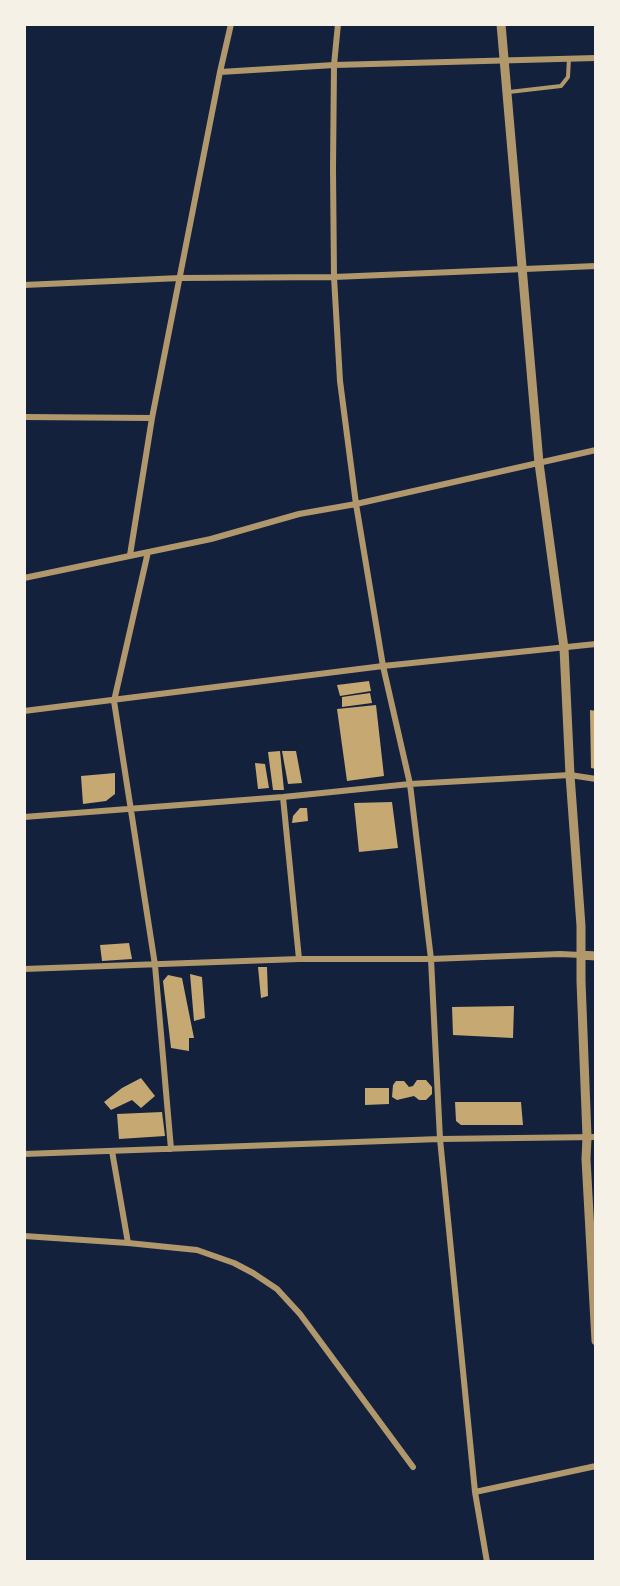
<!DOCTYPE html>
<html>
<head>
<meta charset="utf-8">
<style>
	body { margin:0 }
	#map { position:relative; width:620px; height:1586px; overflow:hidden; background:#14213d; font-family:"Roboto Condensed",sans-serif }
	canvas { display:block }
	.frame { position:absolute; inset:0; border:26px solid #f6f1e7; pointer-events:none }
</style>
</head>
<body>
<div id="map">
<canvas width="620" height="1586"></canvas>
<div class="frame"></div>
</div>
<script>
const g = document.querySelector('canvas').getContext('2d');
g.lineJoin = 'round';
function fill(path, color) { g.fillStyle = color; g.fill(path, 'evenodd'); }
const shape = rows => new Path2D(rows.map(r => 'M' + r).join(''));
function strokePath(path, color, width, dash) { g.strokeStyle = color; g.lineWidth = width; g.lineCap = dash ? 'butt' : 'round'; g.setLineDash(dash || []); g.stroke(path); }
const building = shape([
	[369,681,371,691,340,696,337,685],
	[370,693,372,703,342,707,342,697],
	[376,705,384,776,347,781,337,709],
	[590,710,596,711,596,769,591,768],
	[280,751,284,790,273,790,268,752],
	[282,751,296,751,302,783,288,784],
	[255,763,265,764,269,788,258,789],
	[115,773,115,794,106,801,83,804,81,776],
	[392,802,398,848,359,852,354,803],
	[300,808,307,808,308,821,292,823,293,816],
	[129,943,132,959,102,961,100,945],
	[258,967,267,967,268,996,261,998],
	[190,974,202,977,205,1018,194,1021],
	[168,975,182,978,194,1038,189,1038,189,1051,171,1048,163,981],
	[514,1006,513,1038,453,1035,452,1007],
	[141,1078,155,1096,141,1108,132,1100,111,1110,104,1102,122,1088],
	[417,1080,426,1080,432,1087,432,1094,426,1100,419,1100,414,1096,397,1100,392,1097,393,1085,396,1081,404,1081,409,1087,413,1086],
	[365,1088,389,1088,389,1104,365,1105],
	[455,1102,521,1102,523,1125,461,1125,456,1121],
	[162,1112,165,1136,119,1139,117,1114]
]);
const service = shape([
	[509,92,561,86,568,77,569,58]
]);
const minor = shape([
	[338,24,334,65,333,169,334,277,340,381,356,504,383,666,410,784,431,959,440,1139,475,1492,487,1562],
	[220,72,334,65,596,58],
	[24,285,180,278,334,277,596,266],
	[24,417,152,418],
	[148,552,114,701,155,965,171,1149],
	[130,555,152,418,220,72,231,24],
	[24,578,211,539,299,514,356,504,596,450],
	[24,711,383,666,596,644],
	[283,797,299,959],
	[24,817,283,797,410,784,570,775,596,779],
	[24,969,299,959,431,959,560,954,581,955],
	[112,1151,128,1243],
	[24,1154,440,1139,596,1137],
	[24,1236,128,1243,197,1250,234,1263,253,1273,277,1289,300,1314,413,1467],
	[475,1492,596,1466]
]);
const tertiary = shape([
	[501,24,539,463,564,648,570,775,581,926,581,981,587,1137,586,1159,596,1341],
	[581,955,596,956]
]);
fill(building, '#c6a872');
strokePath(service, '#b1986c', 4);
strokePath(minor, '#b1986c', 6);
strokePath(tertiary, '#b1986c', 9);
</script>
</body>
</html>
